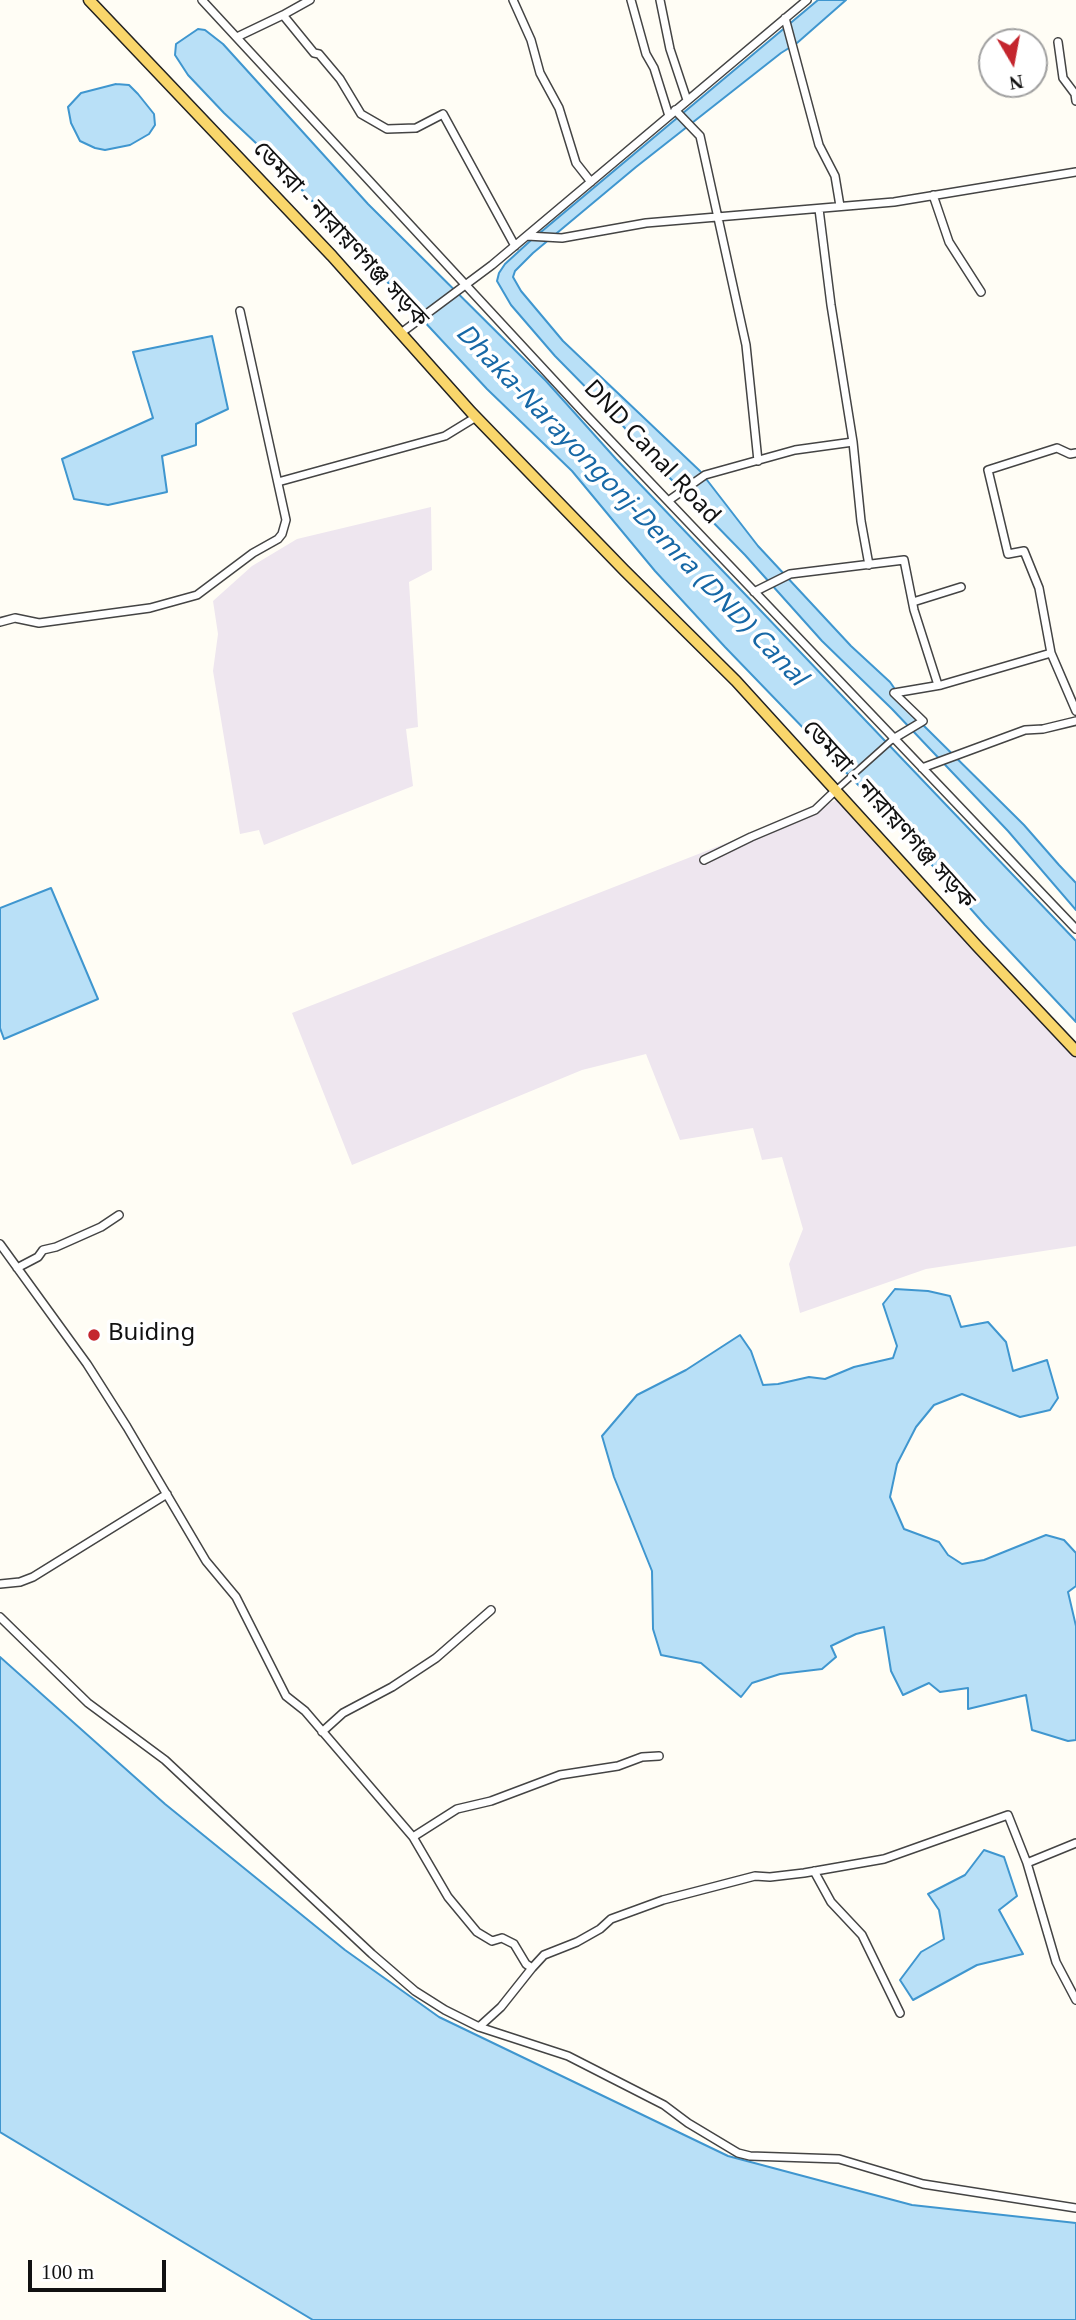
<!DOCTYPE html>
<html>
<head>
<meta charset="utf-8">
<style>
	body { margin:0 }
	#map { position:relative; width:1076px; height:2320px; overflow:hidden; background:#fffdf5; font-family:Georgia,serif }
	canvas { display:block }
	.north { position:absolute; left:978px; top:28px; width:70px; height:70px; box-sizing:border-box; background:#fff; border:2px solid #a0a0a0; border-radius:50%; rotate:170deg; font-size:19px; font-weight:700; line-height:28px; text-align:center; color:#111 }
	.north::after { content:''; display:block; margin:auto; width:24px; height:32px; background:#c4262e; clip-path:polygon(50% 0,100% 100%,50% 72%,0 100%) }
	.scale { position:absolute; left:28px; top:2260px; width:138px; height:32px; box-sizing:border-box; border:4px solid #111; border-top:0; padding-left:9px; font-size:21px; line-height:24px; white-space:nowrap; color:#111; -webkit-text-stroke:5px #fff; paint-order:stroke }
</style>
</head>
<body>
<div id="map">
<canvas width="1076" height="2320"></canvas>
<div class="north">N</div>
<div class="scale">100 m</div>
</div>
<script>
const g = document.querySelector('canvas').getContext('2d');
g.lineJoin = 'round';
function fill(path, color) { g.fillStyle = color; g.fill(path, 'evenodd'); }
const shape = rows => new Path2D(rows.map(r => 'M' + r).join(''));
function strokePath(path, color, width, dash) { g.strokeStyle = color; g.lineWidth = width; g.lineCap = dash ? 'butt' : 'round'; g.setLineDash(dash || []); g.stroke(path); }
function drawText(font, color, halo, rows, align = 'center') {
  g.font = font + ' Georgia,"Noto Sans Bengali",serif'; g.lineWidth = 7; g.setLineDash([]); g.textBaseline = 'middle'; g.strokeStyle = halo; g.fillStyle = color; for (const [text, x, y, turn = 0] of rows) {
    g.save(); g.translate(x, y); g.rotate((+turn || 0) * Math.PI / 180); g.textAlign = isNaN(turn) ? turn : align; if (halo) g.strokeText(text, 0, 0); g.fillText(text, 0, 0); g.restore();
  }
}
const industrial = shape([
	[431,507,432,570,409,582,418,727,406,729,413,786,264,845,259,830,240,834,213,671,218,634,213,601,252,566,297,539],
	[839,799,947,920,1076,1058,1076,1246,926,1269,800,1313,789,1264,803,1229,782,1157,762,1160,753,1128,680,1140,646,1054,582,1070,352,1165,292,1013]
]);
const water = shape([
	[818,0,846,0,797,43,781,53,636,167,533,253,515,271,513,277,521,291,563,341,700,471,758,546,851,646,890,682,913,715,1024,825,1059,865,1076,883,1076,910,1008,831,892,709,822,641,745,555,664,472,615,417,555,356,511,305,497,281,499,273,505,264,529,242,818,0],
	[198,29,205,30,223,44,368,204,546,381,616,459,1076,941,1076,1022,985,925,894,822,725,647,655,571,572,471,487,389,274,160,224,113,188,75,175,55,176,44,198,29],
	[116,84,129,85,138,94,154,114,155,125,149,134,130,145,105,150,95,148,80,141,71,123,68,107,81,93,116,84],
	[212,336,228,409,196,424,196,445,162,456,167,492,108,505,74,499,62,459,153,418,133,352,212,336],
	[51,888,98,999,4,1039,0,1028,0,908,51,888],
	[895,1289,928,1291,950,1296,961,1327,988,1322,1006,1342,1013,1371,1047,1360,1058,1398,1050,1410,1020,1417,962,1394,934,1405,916,1427,897,1464,890,1497,904,1529,939,1542,948,1555,962,1564,984,1560,1046,1535,1064,1540,1076,1553,1076,1586,1068,1592,1076,1626,1076,1740,1068,1741,1032,1730,1026,1695,968,1709,968,1688,940,1692,929,1683,903,1695,891,1671,884,1627,856,1634,831,1646,836,1657,822,1669,780,1674,752,1683,741,1697,701,1663,661,1655,653,1629,652,1571,614,1477,602,1436,637,1395,686,1370,740,1335,751,1351,763,1385,778,1384,809,1377,825,1379,854,1367,893,1358,897,1346,883,1304,895,1289],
	[0,1657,165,1804,345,1950,439,2017,728,2156,912,2205,1076,2223,1076,2320,313,2320,0,2132,0,1657],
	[984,1850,1004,1857,1017,1896,999,1910,1023,1954,977,1965,913,2000,900,1980,921,1952,944,1939,939,1910,928,1894,965,1875,984,1850]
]);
const pedestrian = shape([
	[836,790,893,739]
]);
const minor = shape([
	[202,0,586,415,1076,929],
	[513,0,531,40,540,73,559,108,576,163,591,182],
	[631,0,646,54,654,68,669,116],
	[660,0,670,49,687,100],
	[283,15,310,0],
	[785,18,819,145,835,176,840,206],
	[237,37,283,15,314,53,319,54,340,79,361,114,387,129,416,128,443,114,515,246],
	[1058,42,1063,78,1075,94,1076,101],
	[675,110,700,136,746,345,758,461],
	[933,195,949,242,981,292],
	[819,209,831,305,853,442,861,521,869,565],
	[527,236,562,238,646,223,894,202,1076,172],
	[401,333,492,265,807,0],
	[1076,453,1070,454,1057,448,988,470,1008,554,1024,551,1039,588,1051,653,1076,711],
	[278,482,445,436,476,417],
	[668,501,705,475,795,450,853,442],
	[754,592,790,574,904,560,914,610,938,685],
	[913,602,961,587],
	[0,622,15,618,39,623,150,608,197,595,253,553,278,539,282,534,286,520,240,311],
	[893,739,923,721,894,693,941,685,1051,653],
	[922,768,1025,730,1043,729,1076,721],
	[704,860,751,837,815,810,836,790],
	[0,1244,87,1364,127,1427,206,1561,236,1597,286,1696,305,1711,413,1837,448,1897,477,1932,492,1941,502,1938,514,1944,526,1964,532,1968,544,1955,577,1942,600,1929,611,1919,663,1900,755,1876,770,1877,804,1873,884,1859,1008,1815,1027,1863,1056,1962,1076,2000],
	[17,1268,38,1257,43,1250,56,1247,101,1227,119,1215],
	[0,1584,20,1582,33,1577,167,1494],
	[0,1617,88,1703,165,1760,372,1954,415,1991,445,2010,479,2027,568,2056,664,2105,688,2123,738,2153,750,2156,839,2159,923,2184,1076,2208],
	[322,1732,343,1713,392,1687,436,1658,491,1610],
	[413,1837,457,1809,491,1801,560,1775,618,1766,642,1757,659,1756],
	[1027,1863,1076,1843],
	[814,1871,831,1902,862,1935,900,2013],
	[479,2027,501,2007,532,1968]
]);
const primary = shape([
	[89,0,332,256,471,412,624,570,736,681,978,947,1076,1051]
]);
const markers = [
	[94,1335,7,"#c4262e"]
];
const streetNames = [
	["ডেমরা - নারায়ণগঞ্জ সড়ক",339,236,47],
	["DND Canal Road",650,454,47],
	["ডেমরা - নারায়ণগঞ্জ সড়ক",887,816,48]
];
const poiNames = [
	["Buiding",108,1335]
];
const waterNames = [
	["Dhaka-Narayongonj-Demra (DND) Canal",629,507,46]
];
fill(industrial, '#eee6ef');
fill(water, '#b9e0f7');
strokePath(water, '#3f96cf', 2);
strokePath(pedestrian, '#444', 8);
strokePath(minor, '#444', 10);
strokePath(primary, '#222', 13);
strokePath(pedestrian, '#fff', 5);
strokePath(minor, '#fff', 7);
strokePath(primary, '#f9d66b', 10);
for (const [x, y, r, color] of markers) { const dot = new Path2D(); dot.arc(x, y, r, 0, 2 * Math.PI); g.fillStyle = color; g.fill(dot); strokePath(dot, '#fff', 2.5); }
drawText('24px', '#111', '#fff', streetNames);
drawText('24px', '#111', '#fff', poiNames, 'left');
drawText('italic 26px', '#1768a6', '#fff', waterNames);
</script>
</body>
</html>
